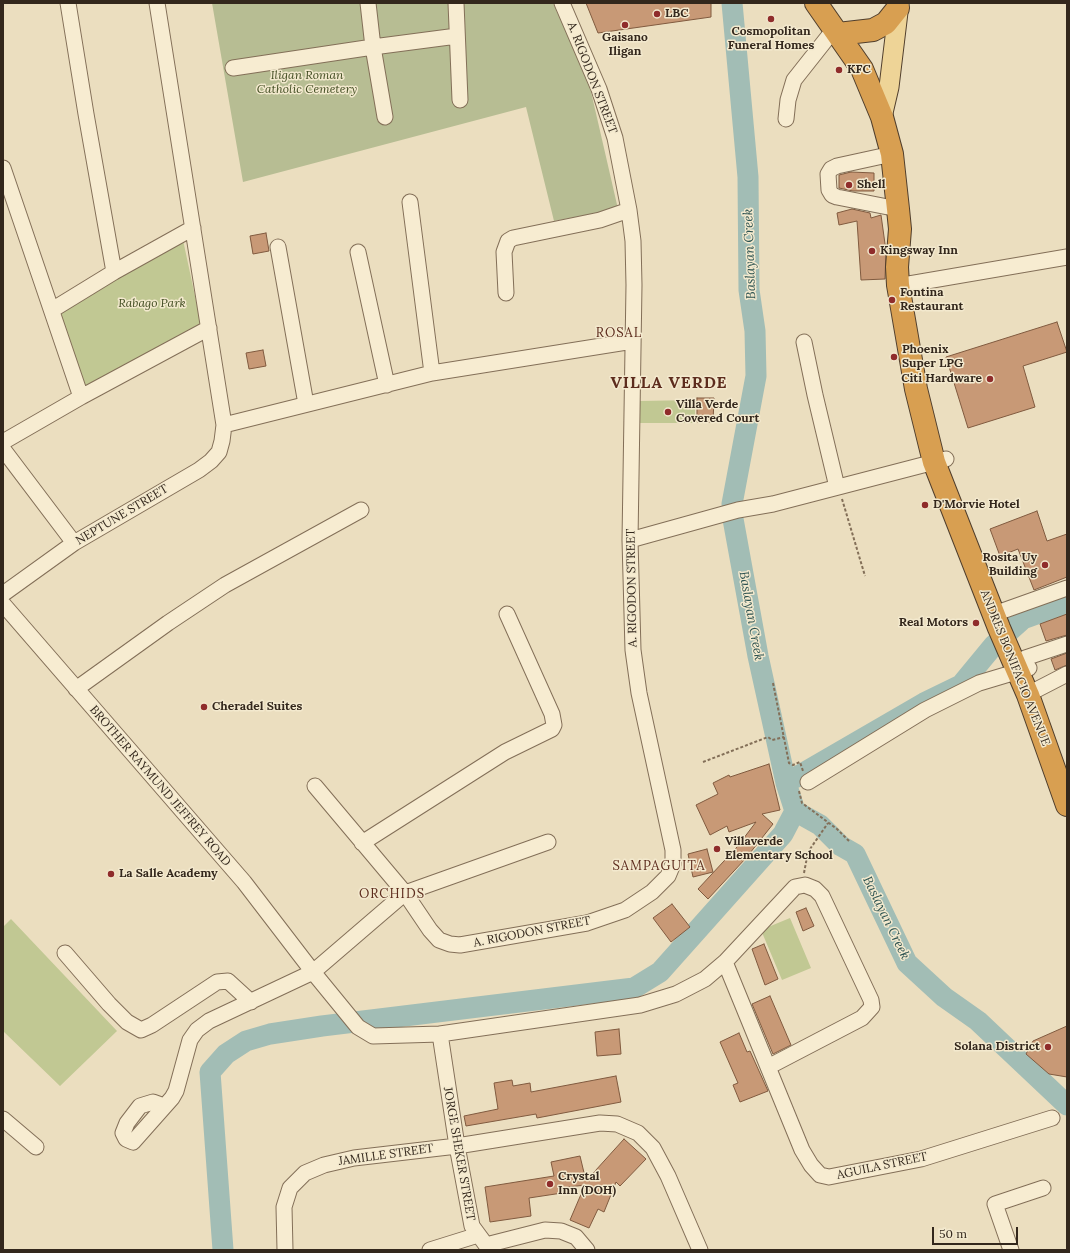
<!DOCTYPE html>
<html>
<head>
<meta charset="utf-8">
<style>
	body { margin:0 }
	#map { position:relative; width:1070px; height:1253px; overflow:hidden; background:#ebdebf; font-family:Lora,serif }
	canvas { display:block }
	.frame { position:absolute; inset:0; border:4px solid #33271c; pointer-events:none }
	.scale { position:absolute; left:932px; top:1227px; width:86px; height:18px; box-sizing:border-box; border:2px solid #33271c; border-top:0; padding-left:5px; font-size:12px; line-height:14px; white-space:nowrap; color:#33271c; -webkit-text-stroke:3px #f3e9ce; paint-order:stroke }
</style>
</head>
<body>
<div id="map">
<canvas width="1070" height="1253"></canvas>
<div class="frame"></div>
<div class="scale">50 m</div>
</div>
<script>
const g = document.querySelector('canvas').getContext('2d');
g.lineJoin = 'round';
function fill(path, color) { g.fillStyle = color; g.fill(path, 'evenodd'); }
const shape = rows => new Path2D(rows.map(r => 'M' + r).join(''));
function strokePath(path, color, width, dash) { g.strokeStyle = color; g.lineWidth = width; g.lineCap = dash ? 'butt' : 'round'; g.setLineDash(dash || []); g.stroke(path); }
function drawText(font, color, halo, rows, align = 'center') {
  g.font = font + ' Lora,serif'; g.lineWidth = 3; g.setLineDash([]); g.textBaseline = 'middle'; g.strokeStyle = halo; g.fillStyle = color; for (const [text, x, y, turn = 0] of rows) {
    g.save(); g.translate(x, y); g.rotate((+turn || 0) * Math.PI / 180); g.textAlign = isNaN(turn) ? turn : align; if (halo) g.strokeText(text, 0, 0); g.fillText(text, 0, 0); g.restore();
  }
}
const green = shape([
	[183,240,201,324,83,390,59,311],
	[695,400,695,423,640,423,640,401],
	[790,918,811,968,782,980,761,930],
	[11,919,117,1031,60,1086,3,1031,3,927]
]);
const cemetery = shape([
	[212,3,553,3,589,83,618,209,554,221,526,107,243,182]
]);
const river = shape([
	[732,504,756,376,755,331,749,290,748,177,732,3],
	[786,783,924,703,961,685,994,645,1023,619,1067,603],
	[795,811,820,825,841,846,855,854,907,963,944,997,978,1021,1067,1105],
	[223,1250,210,1072,226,1054,246,1041,270,1034,322,1026,634,988,660,972,783,834,795,811,786,783,758,656,733,519]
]);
const building = shape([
	[586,3,711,3,711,17,598,33,586,3],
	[851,172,874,173,874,191,853,191,839,188,839,175,851,172],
	[852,209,870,213,871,218,881,215,886,251,885,279,861,280,857,221,839,225,837,213,852,209],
	[266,233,269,251,253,254,250,236,266,233],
	[1057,322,1067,352,1023,366,1035,407,968,428,946,357,1057,322],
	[263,350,266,366,249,369,246,353,263,350],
	[697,398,714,398,713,422,697,422,697,398],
	[1037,511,1047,541,1067,534,1067,577,1034,590,1018,549,1000,556,990,529,1037,511],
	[1067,614,1067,635,1046,641,1040,624,1067,614],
	[1067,653,1067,665,1055,670,1051,659,1067,653],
	[769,764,780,810,762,814,773,824,746,858,708,899,698,889,737,847,756,822,729,832,727,826,710,835,696,805,718,794,713,783,729,775,730,777,769,764],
	[707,849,713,872,693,877,688,854,707,849],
	[672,904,690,927,671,942,653,918,672,904],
	[806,908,814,926,803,931,796,912,806,908],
	[764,944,778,979,765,985,752,949,764,944],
	[770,996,791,1045,773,1054,752,1004,770,996],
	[1067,1026,1067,1077,1049,1074,1026,1054,1033,1041,1067,1026],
	[619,1029,621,1054,597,1056,595,1032,619,1029],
	[739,1033,747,1052,750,1051,768,1091,740,1102,733,1085,738,1083,720,1042,739,1033],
	[616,1076,621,1102,537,1118,536,1114,466,1126,464,1116,498,1109,494,1083,512,1080,513,1086,530,1083,531,1092,616,1076],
	[624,1139,646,1159,620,1186,616,1182,604,1212,598,1209,589,1228,570,1220,585,1185,561,1188,562,1193,529,1198,531,1216,490,1222,485,1187,554,1176,551,1162,580,1156,586,1181,624,1139]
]);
const path = shape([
	[842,499,865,576],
	[773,683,789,763,793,765,800,762,803,771],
	[703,762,768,737,772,740,784,737],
	[799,791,802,803,837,829,849,841],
	[804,873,808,852,828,823]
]);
const minor = shape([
	[68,3,86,114,114,272],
	[368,3,373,47,457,36],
	[456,3,460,100],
	[233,68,373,47,385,117],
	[786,119,788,100,794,80,828,37,838,34],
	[892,154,837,166,831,169,828,174,829,190,832,195,837,197,898,209],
	[3,168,81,397],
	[410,202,432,373],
	[278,247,306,404],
	[358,252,387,385],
	[909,284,1067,257],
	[506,293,504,252,508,241,513,238,600,220,629,210],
	[52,310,114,272,193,228],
	[804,342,815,395,837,487],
	[224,425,432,373,633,341],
	[3,442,81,397,209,328],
	[3,449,74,543],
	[630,540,738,510,773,504,946,459],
	[3,594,74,543,199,470,211,461,219,452,222,441,224,425,157,3],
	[3,604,244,882,313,972,358,1027,373,1036,440,1034,457,1146,472,1226,486,1245,545,1230,561,1231,576,1237,587,1250],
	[994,614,1067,588],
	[1025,658,1067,644],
	[76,689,168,623,225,585,361,510],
	[1038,689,1067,674],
	[808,782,925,710,979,683,1029,668],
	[315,786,405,893,430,930,439,940,450,944,460,945,587,923,625,910,652,892,668,876,673,864,673,850,639,693,633,650,630,540,634,285,633,241,629,210,615,138,599,89,562,3],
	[362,843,505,752,552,729,554,725,552,714,507,614],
	[65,953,109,1004,127,1022,141,1030,152,1025,217,982,228,981,251,1002],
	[725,962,802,1150,811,1165,820,1175,829,1177,921,1159,1052,1118],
	[440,1034,640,1005,676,994,705,979,725,962,795,887,805,885,815,889,822,896,871,1000,872,1007,862,1018,768,1067],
	[164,1106,153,1102,140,1106,127,1123,123,1133,126,1139,133,1142,172,1098,176,1091,190,1040,197,1030,209,1021,313,972,405,893,548,842],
	[3,1119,36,1147],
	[285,1250,284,1207,290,1188,305,1173,324,1165,354,1158,457,1146,600,1123,617,1124,638,1133,653,1148,668,1176,700,1250],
	[430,1250,478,1235],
	[1011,1250,995,1204,1043,1188]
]);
const major = shape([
	[882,117,889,87,899,4]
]);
const highway = shape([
	[816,3,862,69,882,117,892,154,898,209,900,229,897,267,898,285,916,389,934,462,999,628,1028,695,1067,805],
	[838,34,873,30,886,23,898,8]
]);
const markers = [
	[657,14,4,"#8f2c2b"],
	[771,19,4,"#8f2c2b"],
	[625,25,4,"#8f2c2b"],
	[839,70,4,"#8f2c2b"],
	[849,185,4,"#8f2c2b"],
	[872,251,4,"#8f2c2b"],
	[892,300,4,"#8f2c2b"],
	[894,357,4,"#8f2c2b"],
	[990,379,4,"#8f2c2b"],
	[668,412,4,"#8f2c2b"],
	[925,505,4,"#8f2c2b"],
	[1045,565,4,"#8f2c2b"],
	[976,623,4,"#8f2c2b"],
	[204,707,4,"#8f2c2b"],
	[717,849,4,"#8f2c2b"],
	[111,874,4,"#8f2c2b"],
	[1048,1047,4,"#8f2c2b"],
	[550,1184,4,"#8f2c2b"]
];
const poiNames = [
	["LBC",665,14],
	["Cosmopolitan",771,32,"center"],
	["Funeral Homes",771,46,"center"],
	["Gaisano",625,38,"center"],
	["Iligan",625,52,"center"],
	["KFC",847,70],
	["Shell",857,185],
	["Kingsway Inn",880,251],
	["Fontina",900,293],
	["Restaurant",900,307],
	["Phoenix",902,350],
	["Super LPG",902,364],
	["Citi Hardware",982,379,"right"],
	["Villa Verde",676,405],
	["Covered Court",676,419],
	["D'Morvie Hotel",933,505],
	["Rosita Uy",1037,558,"right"],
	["Building",1037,572,"right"],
	["Real Motors",968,623,"right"],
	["Cheradel Suites",212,707],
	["Villaverde",725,842],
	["Elementary School",725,856],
	["La Salle Academy",119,874],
	["Solana District",1040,1047,"right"],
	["Crystal",558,1177],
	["Inn (DOH)",558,1191]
];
const parkNames = [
	["Iligan Roman",307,76],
	["Catholic Cemetery",307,90],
	["Rabago Park",152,304]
];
const streetNames = [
	["A. RIGODON STREET",592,78,69],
	["NEPTUNE STREET",122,515,-31],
	["A. RIGODON STREET",632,588,-91],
	["ANDRES BONIFACIO AVENUE",1015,668,68],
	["BROTHER RAYMUND JEFFREY ROAD",160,786,49],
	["A. RIGODON STREET",532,932,-11],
	["JORGE SHEKER STREET",459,1154,80],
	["JAMILLE STREET",386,1155,-8],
	["AGUILA STREET",882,1166,-12]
];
const waterNames = [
	["Baslayan Creek",750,254,-92],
	["Baslayan Creek",751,616,80],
	["Baslayan Creek",886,918,64]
];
const neighbourhoodNames = [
	["ROSAL",619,333],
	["SAMPAGUITA",659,866],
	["ORCHIDS",392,894]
];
const districtNames = [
	["VILLA VERDE",669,383]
];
fill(green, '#c1c893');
fill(cemetery, '#b7bd93');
strokePath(river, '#a2bdb5', 21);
fill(building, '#c89976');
strokePath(building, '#805a3f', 1);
strokePath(minor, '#836f58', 17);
strokePath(major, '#503e2c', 21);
strokePath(highway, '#503e2c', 24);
strokePath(path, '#836f58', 2, [3, 2]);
strokePath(minor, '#f7ecd1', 15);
strokePath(major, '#eed497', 19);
strokePath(highway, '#d89f51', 22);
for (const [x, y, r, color] of markers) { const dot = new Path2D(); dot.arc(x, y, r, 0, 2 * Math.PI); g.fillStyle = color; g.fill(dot); strokePath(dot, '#f3e9ce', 1.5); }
drawText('bold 12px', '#33271c', '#f3e9ce', poiNames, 'left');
drawText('italic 12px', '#434e23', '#f3e9ce', parkNames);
drawText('12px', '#33271c', '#f3e9ce', streetNames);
drawText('italic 13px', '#2c5250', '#f3e9ce', waterNames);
g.letterSpacing = '1px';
drawText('13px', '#5d2c1d', '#f3e9ce', neighbourhoodNames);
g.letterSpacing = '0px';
g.letterSpacing = '1px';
drawText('bold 16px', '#5d2c1d', '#f3e9ce', districtNames);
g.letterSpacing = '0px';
</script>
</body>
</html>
